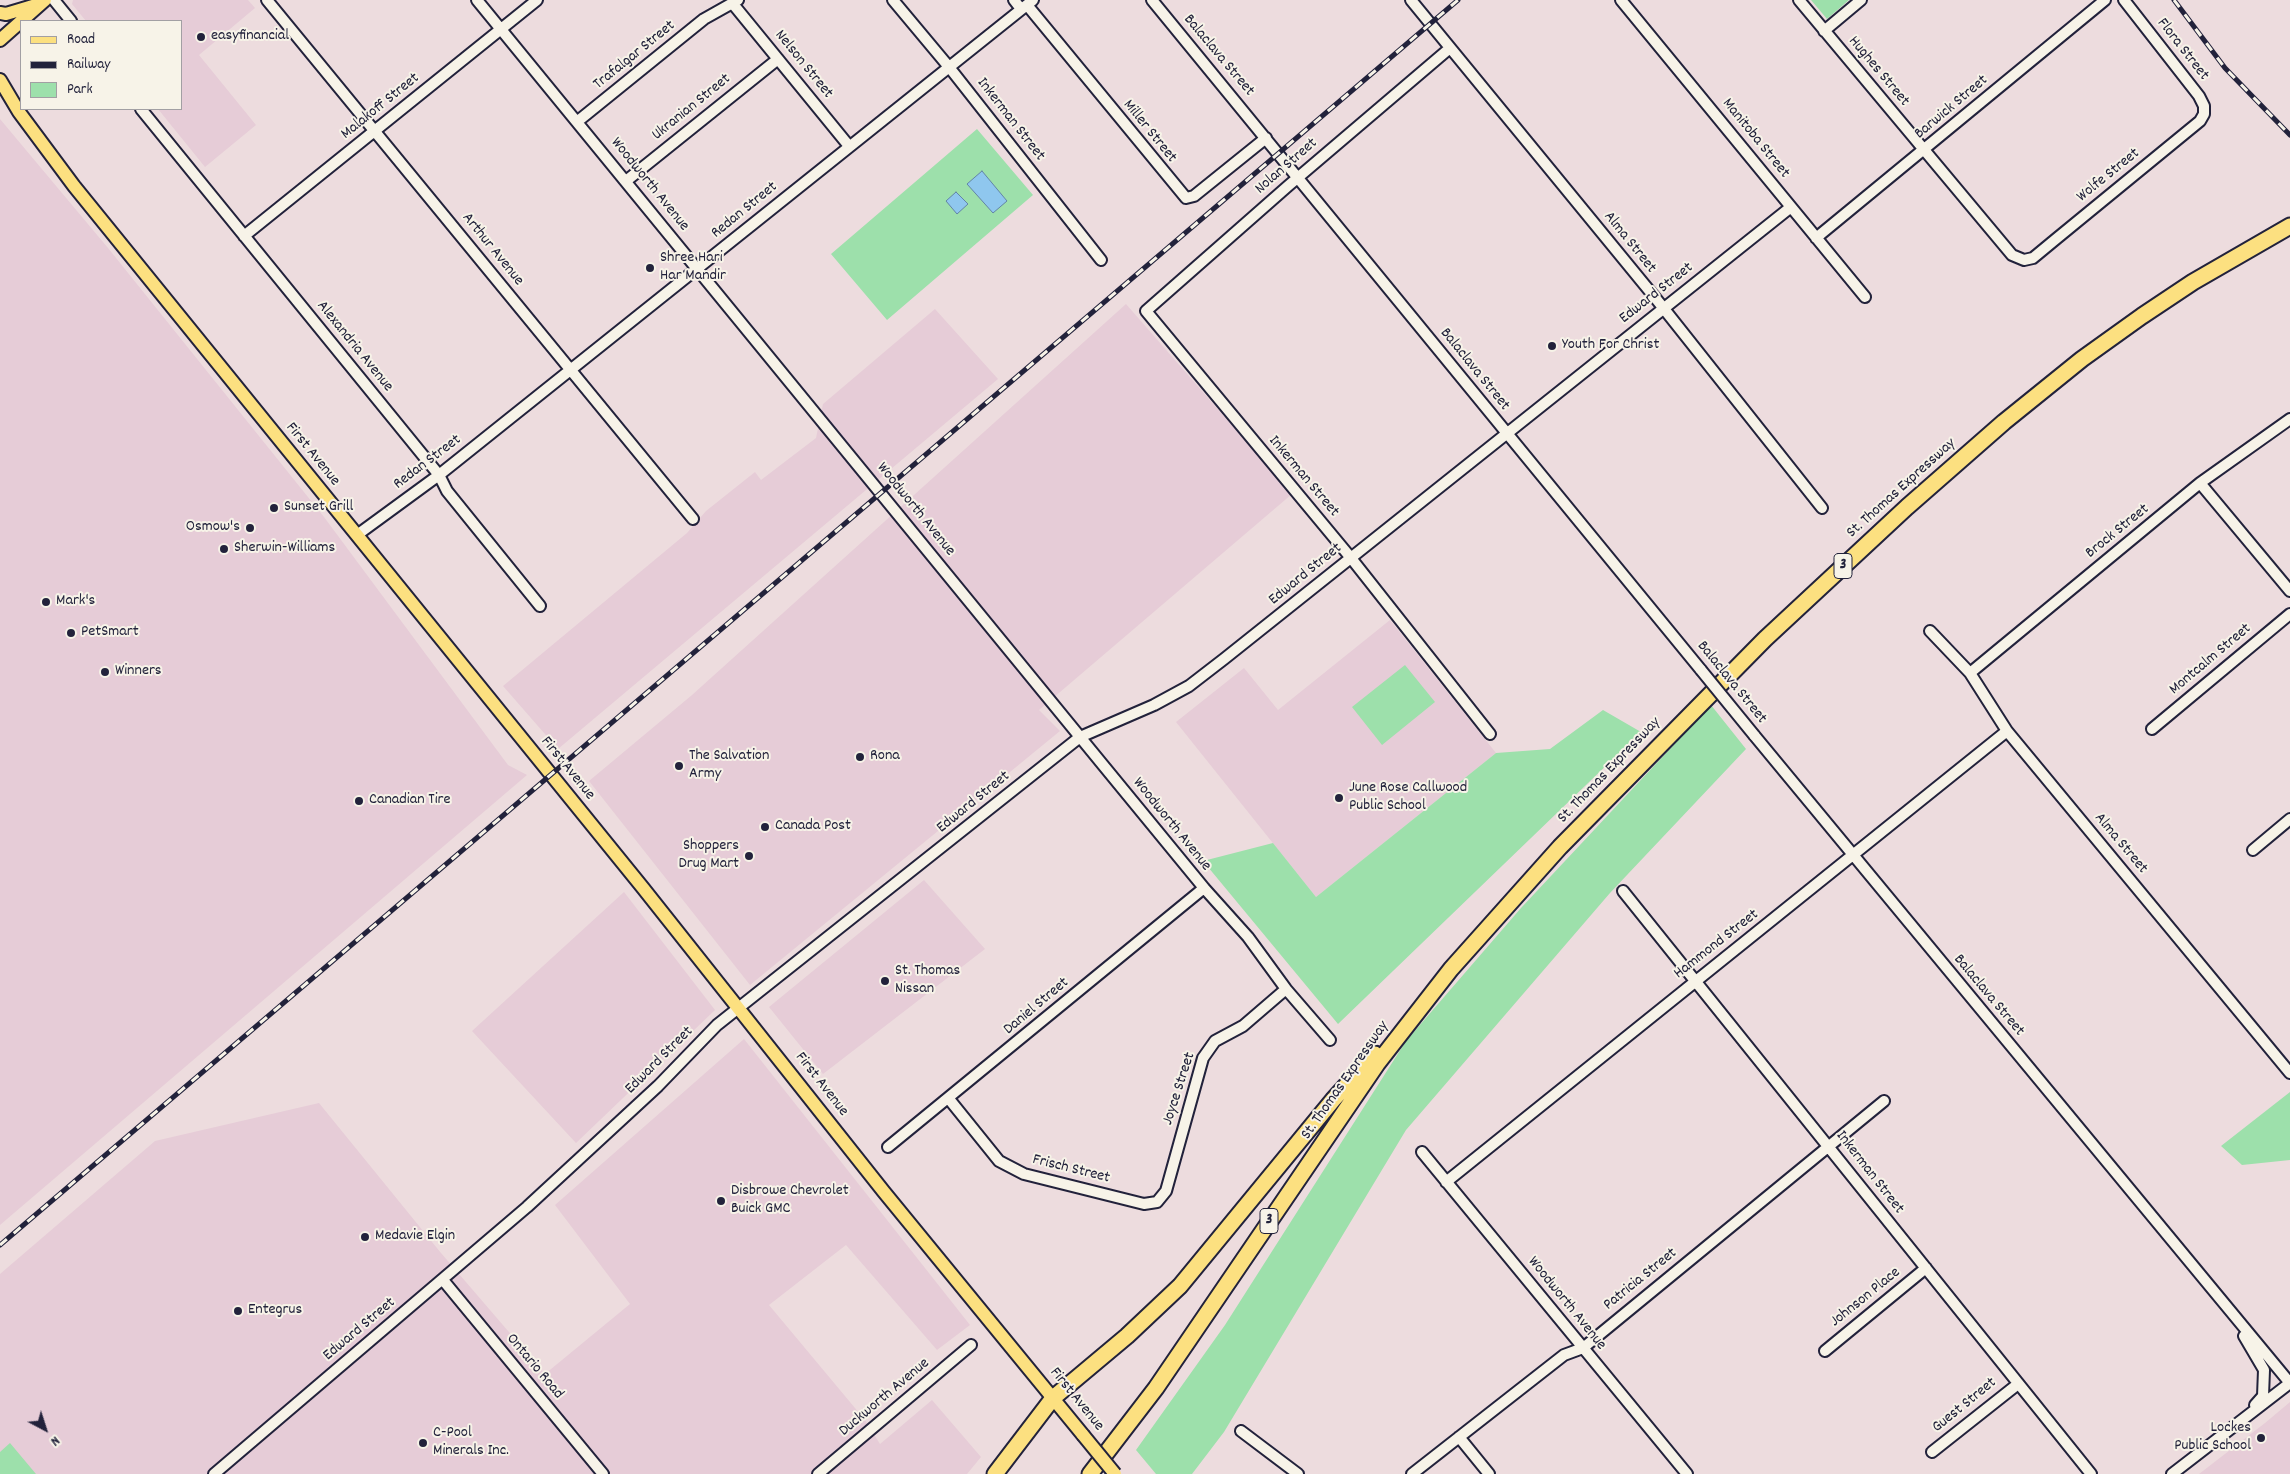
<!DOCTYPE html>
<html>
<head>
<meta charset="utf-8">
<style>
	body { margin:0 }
	#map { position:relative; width:2290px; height:1474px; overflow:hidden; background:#eddcde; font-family:Dekko,sans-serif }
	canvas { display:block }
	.legend { position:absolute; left:20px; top:20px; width:162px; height:90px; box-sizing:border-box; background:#f7f3e8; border:1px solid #a29fa3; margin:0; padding:6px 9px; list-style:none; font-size:15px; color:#22223b }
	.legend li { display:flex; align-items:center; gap:10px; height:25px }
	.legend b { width:25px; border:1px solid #a29fa3 }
	.north { position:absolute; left:20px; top:1404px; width:50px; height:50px; -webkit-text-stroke:4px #f7f3e8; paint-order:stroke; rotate:140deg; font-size:14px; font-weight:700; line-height:20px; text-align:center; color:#22223b }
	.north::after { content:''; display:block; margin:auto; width:18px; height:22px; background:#22223b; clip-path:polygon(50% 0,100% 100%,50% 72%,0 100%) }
</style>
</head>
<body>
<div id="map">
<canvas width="2290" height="1474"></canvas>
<ul class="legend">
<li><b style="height:6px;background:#fce080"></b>Road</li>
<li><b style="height:6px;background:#22223b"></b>Railway</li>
<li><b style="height:14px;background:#9de0ab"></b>Park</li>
</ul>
<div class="north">N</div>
</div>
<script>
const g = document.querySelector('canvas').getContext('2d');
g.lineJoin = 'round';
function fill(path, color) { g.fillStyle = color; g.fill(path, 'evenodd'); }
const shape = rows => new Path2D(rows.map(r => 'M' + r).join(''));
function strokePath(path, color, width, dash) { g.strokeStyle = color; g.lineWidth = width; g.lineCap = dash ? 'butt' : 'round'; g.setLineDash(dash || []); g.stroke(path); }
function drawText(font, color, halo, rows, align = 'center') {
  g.font = font + ' Dekko,sans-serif'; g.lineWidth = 4; g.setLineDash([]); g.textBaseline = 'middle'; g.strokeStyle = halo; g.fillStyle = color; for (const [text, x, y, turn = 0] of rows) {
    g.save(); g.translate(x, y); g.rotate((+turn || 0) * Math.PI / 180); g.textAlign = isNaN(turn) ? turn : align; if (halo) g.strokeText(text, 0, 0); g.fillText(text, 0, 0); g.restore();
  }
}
const built = shape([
	[73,0,248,0,255,8,199,55,256,125,205,167,158,109,181,109,181,21,86,21,72,4],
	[0,119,108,248,324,517,508,765,527,775,0,1225],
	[1126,304,1292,494,1039,710,1060,731,750,985,589,781,692,695],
	[935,309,998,379,558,749,503,686,687,533,706,511,755,472,761,480,816,438,823,404],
	[1390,620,1496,753,1316,897,1176,722,1244,668,1278,710],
	[924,880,985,949,823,1074,769,1007],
	[624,892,715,1010,576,1143,472,1031],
	[744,1039,970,1325,937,1350,846,1245,769,1305,865,1420,880,1444,932,1400,981,1457,967,1474,0,1474,0,1274,155,1141,319,1103,441,1253,545,1374,630,1304,555,1205],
	[2290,1402,2290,1474,2199,1474,2265,1423]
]);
const green = shape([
	[1811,0,1849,0,1827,19],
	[977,129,1033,195,887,320,831,254],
	[1405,665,1435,702,1382,745,1352,707],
	[1711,705,1746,749,1610,893,1406,1130,1224,1432,1192,1474,1156,1474,1136,1450,1225,1325,1406,1041,1521,908],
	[1603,710,1641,732,1338,1024,1203,861,1273,843,1316,897,1496,753,1550,749],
	[2290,1092,2290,1160,2242,1165,2221,1146],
	[10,1443,36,1474,0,1474,0,1452]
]);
const water = shape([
	[982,171,1007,201,993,213,967,184,982,171],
	[956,192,968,204,957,214,946,201,956,192]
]);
const minor = shape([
	[54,0,71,21],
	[267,0,693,519],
	[477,0,1103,765,1204,888,1248,937,1286,989,1330,1040],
	[893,0,949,67,1101,260],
	[1014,0,1021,9],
	[1152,0,1701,670],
	[1411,0,1657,300,1822,508],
	[1621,0,1865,297],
	[1799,0,2012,255,2024,260,2033,258,2056,239,2200,121,2204,114,2204,106,2199,96,2124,0],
	[733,4,849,146],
	[1027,5,1186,198,1194,196,1266,138],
	[1824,31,1861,0],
	[1450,48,1288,186,1146,311,1351,558,1490,734],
	[141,109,439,475,447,491,540,606],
	[578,121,704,19,738,0],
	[626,181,778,59],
	[244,236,537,0],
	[1816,238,2105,0],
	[2200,483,2290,591],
	[357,535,439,475,1033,0],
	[1930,631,1970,673,2007,731,2290,1073],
	[1970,673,2200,483,2290,419],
	[2152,729,2290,614],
	[1754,735,2290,1383],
	[2253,850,2290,819],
	[1623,891,2091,1474],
	[949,1099,999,1161,1024,1174,1144,1204,1157,1202,1166,1191,1203,1058,1215,1041,1243,1026,1286,989],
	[888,1147,1204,888],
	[1422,1152,1687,1474],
	[1446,1182,2007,731],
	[443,1280,603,1474],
	[2244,1336,2264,1370,2263,1396,2255,1405],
	[1825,1351,1926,1268],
	[1241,1431,1298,1474],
	[1459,1437,1489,1474],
	[1932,1452,2018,1384],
	[214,1474,527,1207,658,1086,717,1025,1080,737,1154,705,1189,686,1224,659,1791,207],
	[818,1474,971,1345],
	[1412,1474,1564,1355,1583,1348,1884,1101],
	[2172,1474,2290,1383]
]);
const major = shape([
	[0,13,6,14,36,5],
	[0,40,45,0],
	[0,80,19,112,74,186,643,888,884,1192,1083,1435]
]);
const highway = shape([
	[995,1474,1053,1398,1127,1336,1180,1286,1333,1100,1375,1054],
	[1090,1474,1156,1388,1377,1064,1451,969,1560,847,1765,639,1907,507,2004,422,2082,359,2142,316,2193,282,2290,226]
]);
const rail = shape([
	[2174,0,2225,68,2290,135],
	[0,1245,1458,0]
]);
const minorBridge = shape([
	[1701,670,1754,735]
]);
const majorBridge = shape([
	[1083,1435,1115,1474]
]);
const markers = [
	[201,37,5,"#22223b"],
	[650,268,5,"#22223b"],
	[1552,346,5,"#22223b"],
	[274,508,5,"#22223b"],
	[250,528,5,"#22223b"],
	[224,549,5,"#22223b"],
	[46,602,5,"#22223b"],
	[71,633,5,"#22223b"],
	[105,672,5,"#22223b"],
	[860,757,5,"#22223b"],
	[679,766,5,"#22223b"],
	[1339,798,5,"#22223b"],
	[359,801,5,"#22223b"],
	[765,827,5,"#22223b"],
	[749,856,5,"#22223b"],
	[885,981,5,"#22223b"],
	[721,1201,5,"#22223b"],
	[365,1237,5,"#22223b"],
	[238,1311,5,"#22223b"],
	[2261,1438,5,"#22223b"],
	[423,1443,5,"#22223b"]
];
const shields = [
	[1843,566,18],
	[1269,1221,18]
];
const shieldNames = [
	["3",1843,566],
	["3",1269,1221]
];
const poiNames = [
	["easyfinancial",211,37],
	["Shree Hari",660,259],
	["Har Mandir",660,277],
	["Youth For Christ",1562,346],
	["Sunset Grill",284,508],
	["Osmow's",240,528,"right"],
	["Sherwin-Williams",234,549],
	["Mark's",56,602],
	["PetSmart",81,633],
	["Winners",115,672],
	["The Salvation",689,757],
	["Army",689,775],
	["Rona",870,757],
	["June Rose Callwood",1349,789],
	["Public School",1349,807],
	["Canadian Tire",369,801],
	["Canada Post",775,827],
	["Shoppers",739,847,"right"],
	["Drug Mart",739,865,"right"],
	["St. Thomas",895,972],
	["Nissan",895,990],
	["Disbrowe Chevrolet",731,1192],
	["Buick GMC",731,1210],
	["Medavie Elgin",375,1237],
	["Entegrus",248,1311],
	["Lockes",2251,1429,"right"],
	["Public School",2251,1447,"right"],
	["C-Pool",433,1434],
	["Minerals Inc.",433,1452]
];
const streetNames = [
	["Flora Street",2182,50,52],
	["Trafalgar Street",635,56,-39],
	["Balaclava Street",1218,56,50],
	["Nelson Street",803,65,51],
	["Hughes Street",1878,72,50],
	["Malakoff Street",381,107,-39],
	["Ukranian Street",692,108,-39],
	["Barwick Street",1952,108,-40],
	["Inkerman Street",1010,120,52],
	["Miller Street",1149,132,51],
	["Manitoba Street",1755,139,51],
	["Nolan Street",1287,167,-41],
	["Wolfe Street",2109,176,-39],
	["Woodworth Avenue",649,185,51],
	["Redan Street",745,211,-39],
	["Alma Street",1629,243,51],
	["Arthur Avenue",492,250,51],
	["Edward Street",1657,294,-38],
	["Alexandria Avenue",354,347,51],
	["Balaclava Street",1474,370,51],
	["First Avenue",312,455,51],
	["Redan Street",428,463,-37],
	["Inkerman Street",1303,477,50],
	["St. Thomas Expressway",1902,489,-42],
	["Woodworth Avenue",915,510,51],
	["Brock Street",2118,532,-39],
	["Edward Street",1306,575,-39],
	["Montcalm Street",2211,660,-40],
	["Balaclava Street",1731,683,51],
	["First Avenue",567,769,51],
	["St. Thomas Expressway",1610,771,-46],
	["Edward Street",974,803,-39],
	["Woodworth Avenue",1171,825,51],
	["Alma Street",2120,844,50],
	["Hammond Street",1717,945,-38],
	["Balaclava Street",1988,996,50],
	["Daniel Street",1037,1007,-40],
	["Edward Street",660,1061,-45],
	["St. Thomas Expressway",1346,1081,-55],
	["First Avenue",821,1085,52],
	["Joyce Street",1180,1089,-72],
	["Frisch Street",1071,1170,14],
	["Inkerman Street",1869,1173,52],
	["Patricia Street",1641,1280,-39],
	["Johnson Place",1866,1298,-39],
	["Woodworth Avenue",1566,1304,51],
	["Edward Street",360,1330,-40],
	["Ontario Road",534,1367,50],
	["Duckworth Avenue",885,1398,-40],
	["First Avenue",1076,1400,51],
	["Guest Street",1965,1406,-39]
];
fill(built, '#e6ccd7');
fill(green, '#9de0ab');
fill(water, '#8fc7ee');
strokePath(water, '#6385a6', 1);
strokePath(minor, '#22223b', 14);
strokePath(major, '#22223b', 16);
strokePath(highway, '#22223b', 19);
strokePath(minor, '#f7f3e8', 10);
strokePath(major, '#fce080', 12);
strokePath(highway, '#fce080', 15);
strokePath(rail, '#22223b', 5);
strokePath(rail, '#f7f3e8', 3, [9]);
strokePath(minorBridge, '#22223b', 14, []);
strokePath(majorBridge, '#22223b', 16, []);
strokePath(minorBridge, '#f7f3e8', 10);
strokePath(majorBridge, '#fce080', 12);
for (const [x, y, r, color] of markers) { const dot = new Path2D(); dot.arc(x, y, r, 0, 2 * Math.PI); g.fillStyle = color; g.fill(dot); strokePath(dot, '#f7f3e8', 2); }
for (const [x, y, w] of shields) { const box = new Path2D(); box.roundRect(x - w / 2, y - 12.5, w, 25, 4); g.fillStyle = '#f7f3e8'; g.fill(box); strokePath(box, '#22223b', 1); }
drawText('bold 15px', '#22223b', null, shieldNames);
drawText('16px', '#22223b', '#f7f3e8', poiNames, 'left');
drawText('16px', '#22223b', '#f7f3e8', streetNames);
</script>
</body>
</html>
